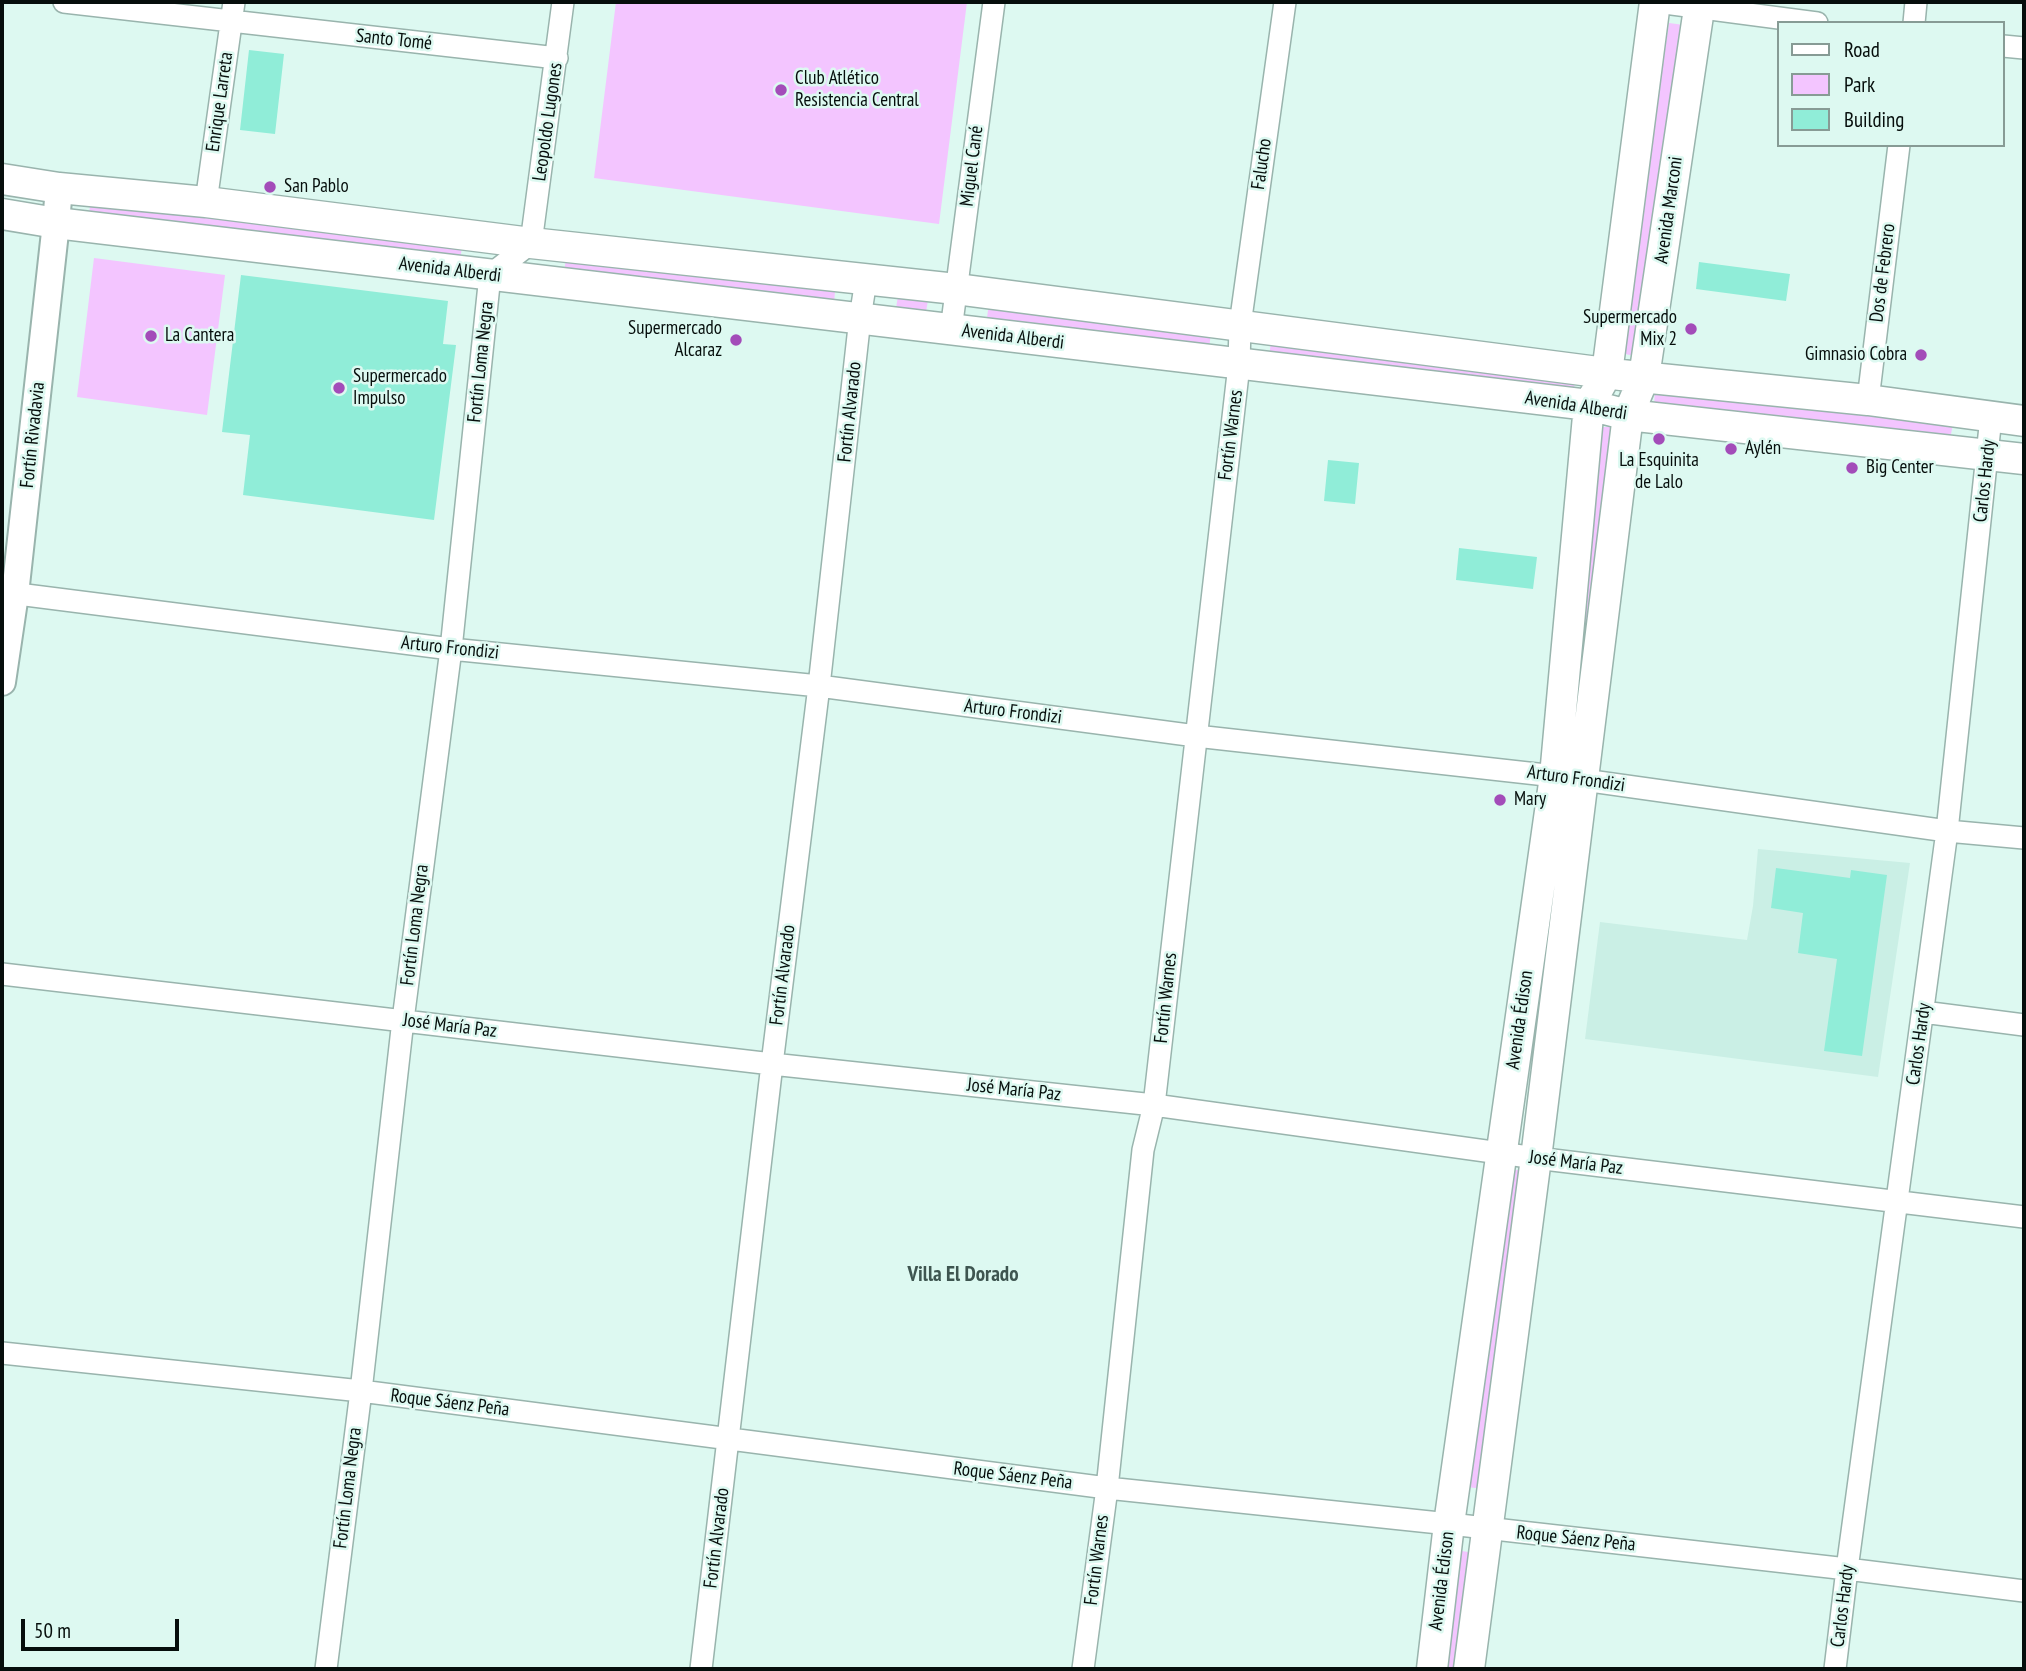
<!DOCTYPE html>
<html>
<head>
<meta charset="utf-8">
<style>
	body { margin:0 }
	#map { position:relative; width:2026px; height:1671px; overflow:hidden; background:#ddf9f1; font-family:"PT Sans Narrow",sans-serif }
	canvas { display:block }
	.frame { position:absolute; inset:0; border:4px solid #060e0c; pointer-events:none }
	.legend { position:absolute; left:1777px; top:21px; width:228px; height:126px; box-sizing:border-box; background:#ddf9f1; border:2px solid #879b95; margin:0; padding:9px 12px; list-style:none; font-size:21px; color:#060e0c }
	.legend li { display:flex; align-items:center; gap:14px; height:35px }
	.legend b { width:35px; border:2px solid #879b95 }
	.scale { position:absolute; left:21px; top:1619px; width:158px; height:32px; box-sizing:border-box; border:4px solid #060e0c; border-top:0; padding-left:9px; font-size:21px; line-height:24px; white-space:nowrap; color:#060e0c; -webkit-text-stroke:5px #ddf9f1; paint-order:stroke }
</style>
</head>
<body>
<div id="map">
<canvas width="2026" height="1671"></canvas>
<div class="frame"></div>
<ul class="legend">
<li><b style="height:9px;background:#fff"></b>Road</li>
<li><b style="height:19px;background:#f3c5ff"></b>Park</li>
<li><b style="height:19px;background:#90edd8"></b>Building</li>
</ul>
<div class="scale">50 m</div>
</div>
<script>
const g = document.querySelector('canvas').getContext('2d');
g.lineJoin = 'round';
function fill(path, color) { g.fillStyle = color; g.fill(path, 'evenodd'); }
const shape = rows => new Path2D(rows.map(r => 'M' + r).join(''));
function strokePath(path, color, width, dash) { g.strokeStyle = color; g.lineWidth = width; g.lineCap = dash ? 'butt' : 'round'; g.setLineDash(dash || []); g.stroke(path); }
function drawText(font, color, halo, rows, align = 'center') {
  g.font = font + ' "PT Sans Narrow",sans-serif'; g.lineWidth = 5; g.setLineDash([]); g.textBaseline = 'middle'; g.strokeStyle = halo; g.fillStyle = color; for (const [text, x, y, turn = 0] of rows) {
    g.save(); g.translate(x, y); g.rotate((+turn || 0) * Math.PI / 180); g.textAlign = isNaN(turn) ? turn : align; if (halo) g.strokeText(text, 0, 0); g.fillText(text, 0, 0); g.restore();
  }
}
const built = shape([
	[1758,849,1910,863,1878,1077,1585,1039,1600,922,1747,940,1753,906]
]);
const green = shape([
	[616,2,967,2,939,224,594,178],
	[1669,23,1684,25,1635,356,1620,353],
	[91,200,462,247,460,260,89,213],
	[94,258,225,275,207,415,77,397],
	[566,258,835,291,834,304,564,273],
	[898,296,928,300,926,312,896,308],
	[989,303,1211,333,1209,348,987,318],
	[1271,342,1575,378,1574,391,1269,357],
	[1655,390,1953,424,1950,439,1654,406],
	[1602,427,1611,427,1580,744,1571,743],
	[1506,1168,1523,1171,1484,1489,1467,1487],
	[1456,1550,1474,1553,1459,1669,1442,1669]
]);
const building = shape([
	[249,50,284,54,275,134,240,130],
	[1699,262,1790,274,1786,301,1696,289],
	[241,275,448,301,443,344,456,345,434,520,243,495,250,435,222,432],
	[1328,460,1359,463,1355,504,1324,501],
	[1459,548,1537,557,1533,589,1456,580],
	[1776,868,1850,878,1851,870,1887,875,1862,1056,1824,1051,1837,959,1798,953,1803,913,1771,908]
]);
const minor = shape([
	[64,2,557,58],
	[1657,2,1817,23],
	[1914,23,1916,2],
	[2003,46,2024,48],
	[206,202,234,2],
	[951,330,994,2],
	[1868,400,1899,145],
	[2,592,451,649,819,686,1196,736,1555,776,1947,831,2024,838],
	[2,974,772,1064,1154,1105,1536,1158,2024,1217],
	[1923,1012,2024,1025],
	[2,1353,361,1391,1107,1488,1468,1526,1847,1569,2024,1591],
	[326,1669,361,1391,403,1020,451,649,490,275,531,243,563,2],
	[701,1669,772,1064,819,686,860,318,866,280],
	[1083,1669,1107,1488,1143,1150,1154,1105,1239,365,1240,325,1285,2],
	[1835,1669,1847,1569,1947,831,1991,417]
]);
const tertiary = shape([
	[2,682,15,594,56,223,59,188]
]);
const secondary = shape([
	[2,179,59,188,206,202,531,243,956,289,1621,375,1868,400,2024,421],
	[2,214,56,223,1589,405,1628,415,2024,459],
	[1432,1669,1449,1524,1555,776,1589,405,1607,373,1655,2],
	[1469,1669,1536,1158,1628,415,1644,377,1700,2]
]);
const markers = [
	[781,90,7,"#a34cb9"],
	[270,187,7,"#a34cb9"],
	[1691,329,7,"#a34cb9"],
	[151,336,7,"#a34cb9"],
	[736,340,7,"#a34cb9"],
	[1921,355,7,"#a34cb9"],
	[339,388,7,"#a34cb9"],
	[1659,439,7,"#a34cb9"],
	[1731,449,7,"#a34cb9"],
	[1852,468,7,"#a34cb9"],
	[1500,800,7,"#a34cb9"]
];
const streetNames = [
	["Santo Tomé",394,40,6],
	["Enrique Larreta",220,102,-82],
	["Leopoldo Lugones",548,122,-82],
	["Falucho",1262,164,-82],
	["Miguel Cané",972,166,-83],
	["Avenida Marconi",1669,210,-82],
	["Avenida Alberdi",450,270,7],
	["Dos de Febrero",1883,273,-83],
	["Avenida Alberdi",1013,337,7],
	["Fortín Loma Negra",481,362,-84],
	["Avenida Alberdi",1576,406,9],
	["Fortín Alvarado",850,412,-84],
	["Fortín Rivadavia",33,435,-84],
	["Fortín Warnes",1231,435,-83],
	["Carlos Hardy",1985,481,-84],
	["Arturo Frondizi",450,648,6],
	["Arturo Frondizi",1013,712,7],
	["Arturo Frondizi",1576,779,8],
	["Fortín Loma Negra",415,925,-83],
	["Fortín Alvarado",783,975,-83],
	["Fortín Warnes",1166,998,-84],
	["Avenida Édison",1520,1020,-82],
	["José María Paz",450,1026,7],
	["Carlos Hardy",1919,1044,-82],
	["José María Paz",1014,1090,6],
	["José María Paz",1576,1163,7],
	["Roque Sáenz Peña",450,1403,7],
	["Roque Sáenz Peña",1013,1476,7],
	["Fortín Loma Negra",348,1488,-83],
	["Fortín Alvarado",717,1538,-83],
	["Roque Sáenz Peña",1576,1539,6],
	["Fortín Warnes",1097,1560,-83],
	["Avenida Édison",1442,1581,-83],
	["Carlos Hardy",1843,1606,-83]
];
const poiNames = [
	["Club Atlético",795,79],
	["Resistencia Central",795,101],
	["San Pablo",284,187],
	["Supermercado",1677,318,"right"],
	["Mix 2",1677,340,"right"],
	["Supermercado",722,329,"right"],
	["Alcaraz",722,351,"right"],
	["La Cantera",165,336],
	["Gimnasio Cobra",1907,355,"right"],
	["Supermercado",353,377],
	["Impulso",353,399],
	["Aylén",1745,449],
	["La Esquinita",1659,461,"center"],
	["de Lalo",1659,483,"center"],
	["Big Center",1866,468],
	["Mary",1514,800]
];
const neighbourhoodNames = [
	["Villa El Dorado",963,1275]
];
fill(built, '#caefe5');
fill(green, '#f3c5ff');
fill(building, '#90edd8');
strokePath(minor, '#99b4ad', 24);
strokePath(tertiary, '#99b4ad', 30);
strokePath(secondary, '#99b4ad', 33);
strokePath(minor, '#fff', 21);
strokePath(tertiary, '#fff', 26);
strokePath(secondary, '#fff', 30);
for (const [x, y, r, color] of markers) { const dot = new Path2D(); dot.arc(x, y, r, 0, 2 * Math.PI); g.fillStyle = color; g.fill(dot); strokePath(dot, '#ddf9f1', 2.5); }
drawText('19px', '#060e0c', '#ddf9f1', streetNames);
drawText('19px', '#060e0c', '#ddf9f1', poiNames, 'left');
drawText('bold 21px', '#3e5550', '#ddf9f1', neighbourhoodNames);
</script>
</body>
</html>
